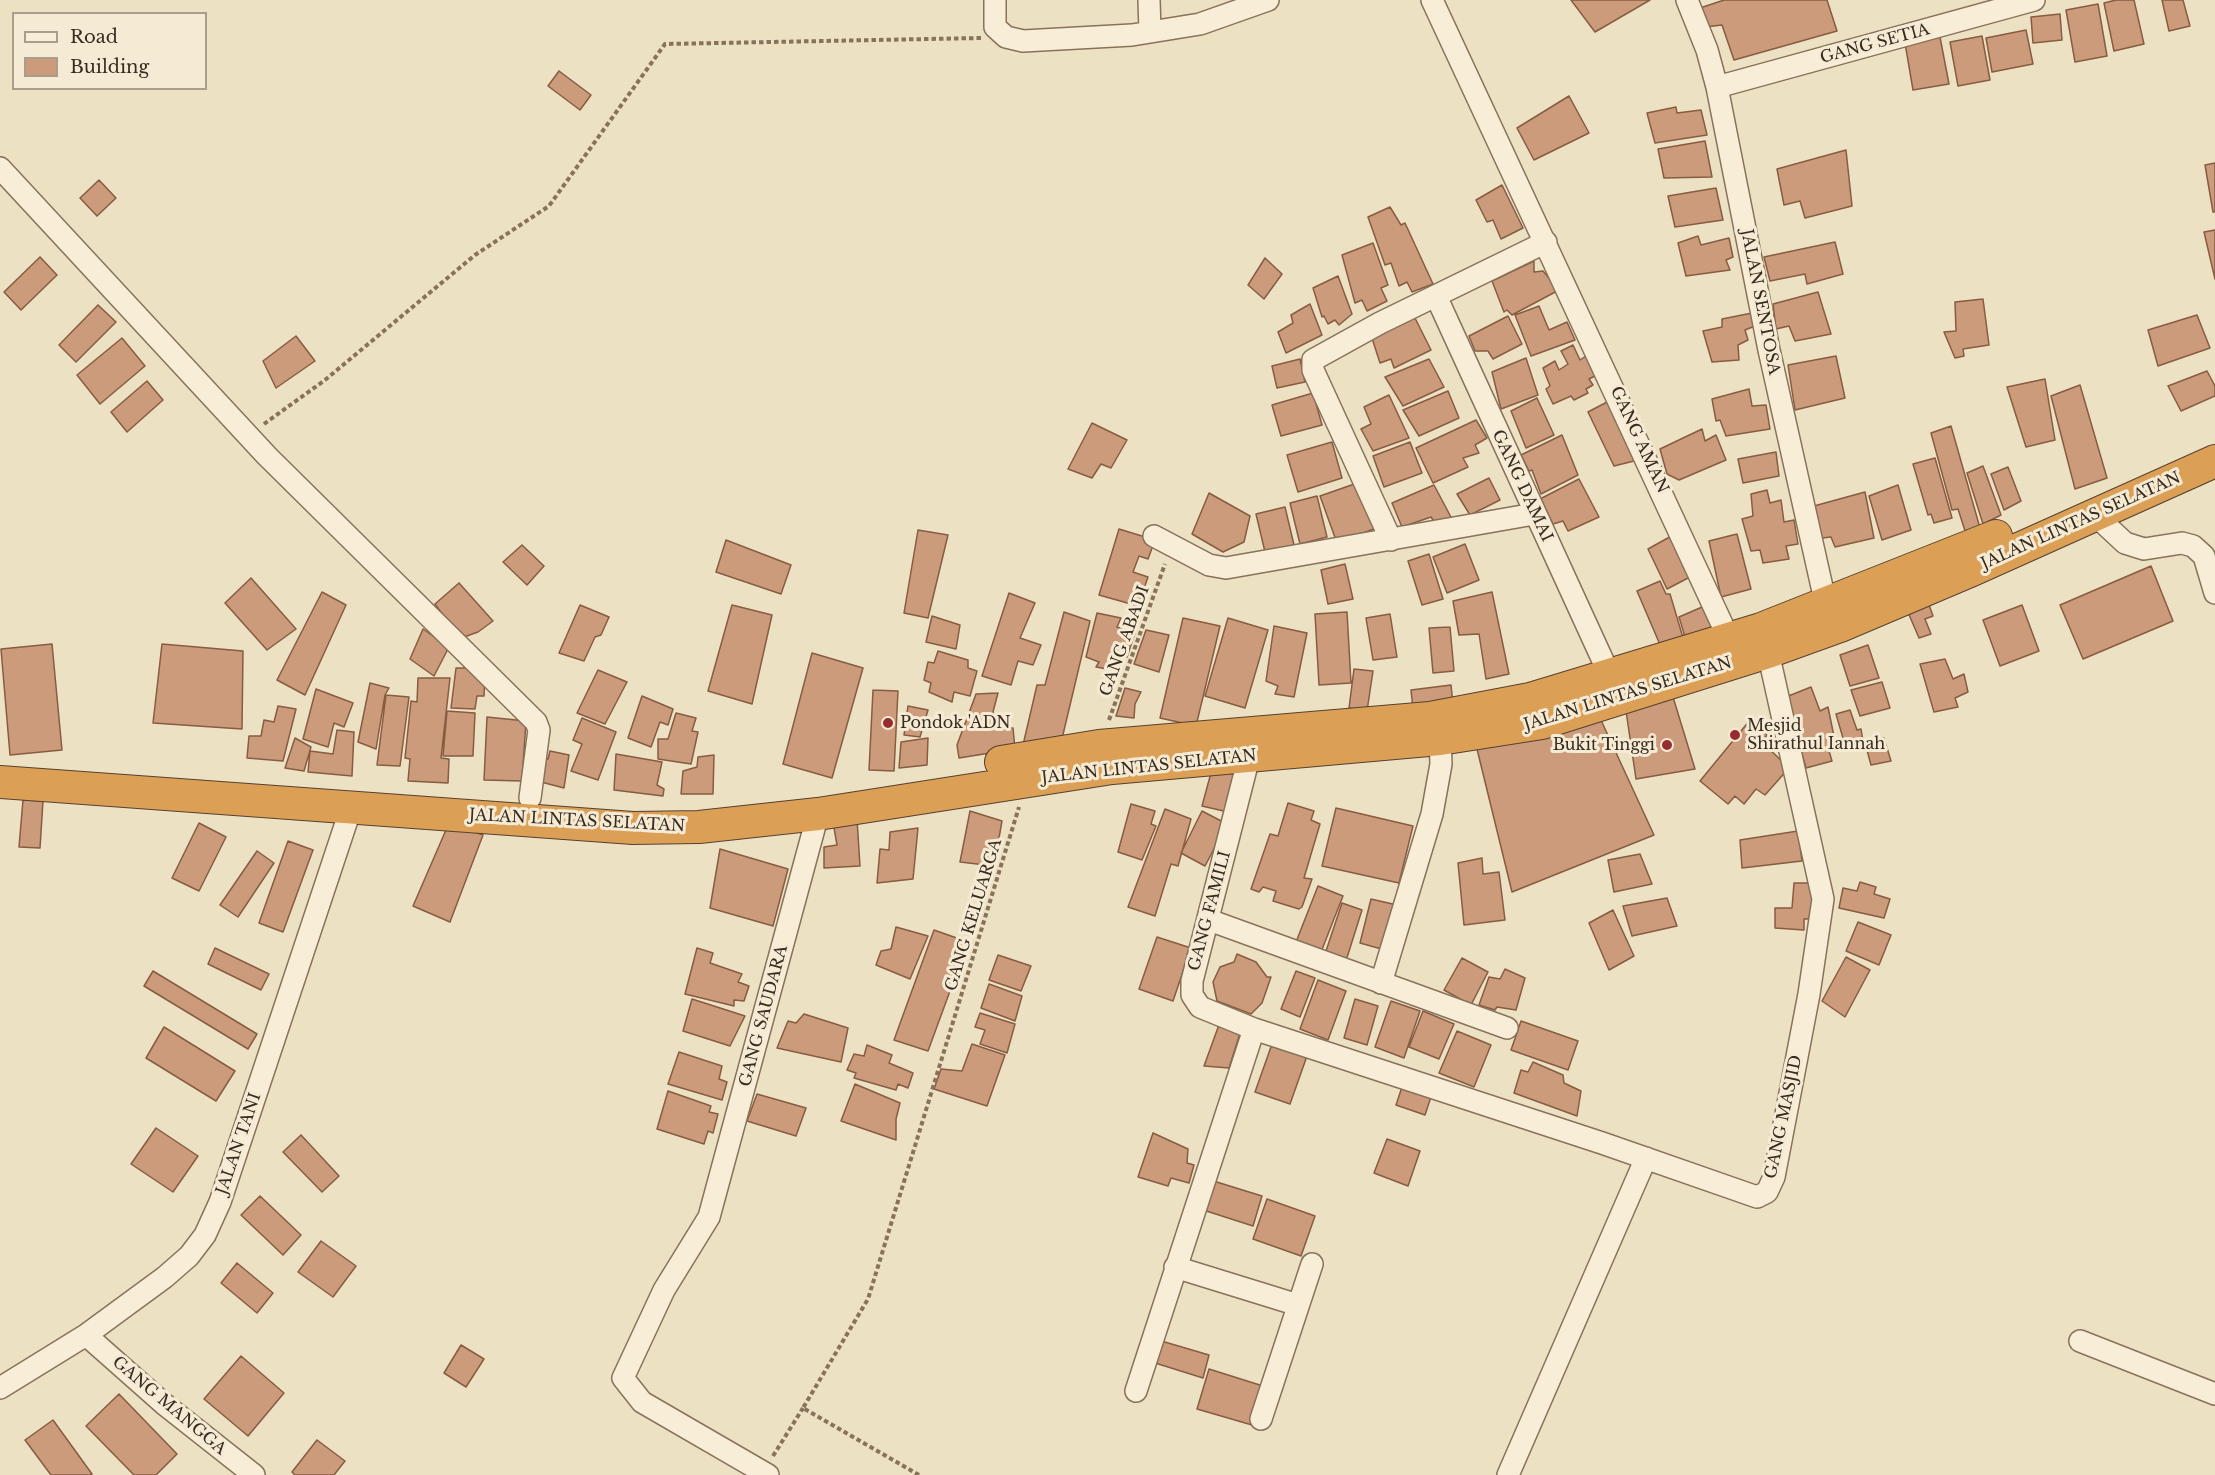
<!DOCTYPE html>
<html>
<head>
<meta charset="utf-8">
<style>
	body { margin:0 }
	#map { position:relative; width:2215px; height:1475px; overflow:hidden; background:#ede1c4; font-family:"Libre Baskerville",serif }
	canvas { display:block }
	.legend { position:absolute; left:12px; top:12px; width:195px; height:78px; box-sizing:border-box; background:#f5ebd4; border:2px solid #a99e8c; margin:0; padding:8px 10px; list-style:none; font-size:18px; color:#382b1f }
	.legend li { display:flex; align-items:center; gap:12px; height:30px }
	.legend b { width:30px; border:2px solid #a99e8c }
</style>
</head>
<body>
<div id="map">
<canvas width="2215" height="1475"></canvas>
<ul class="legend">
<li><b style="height:8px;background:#f8eed7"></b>Road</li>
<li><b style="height:16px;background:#cb9b7b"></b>Building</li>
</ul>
</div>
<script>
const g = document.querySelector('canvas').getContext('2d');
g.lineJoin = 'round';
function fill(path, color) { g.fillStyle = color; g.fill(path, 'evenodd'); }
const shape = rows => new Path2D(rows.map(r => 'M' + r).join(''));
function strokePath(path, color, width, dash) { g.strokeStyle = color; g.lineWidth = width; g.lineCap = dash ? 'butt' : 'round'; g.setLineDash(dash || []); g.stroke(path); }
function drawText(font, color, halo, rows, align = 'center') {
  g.font = font + ' "Libre Baskerville",serif'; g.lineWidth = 6; g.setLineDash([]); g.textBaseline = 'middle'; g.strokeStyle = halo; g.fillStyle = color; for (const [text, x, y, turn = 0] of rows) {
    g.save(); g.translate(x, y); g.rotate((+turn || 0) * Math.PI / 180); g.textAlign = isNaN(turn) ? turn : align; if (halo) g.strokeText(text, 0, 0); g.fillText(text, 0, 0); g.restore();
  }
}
const building = shape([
	[1571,0,1650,0,1595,32,1571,0],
	[1724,0,1827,0,1837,31,1734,60,1722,25,1705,27,1700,8,1724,0],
	[2116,0,2134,0,2144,44,2114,51,2104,3,2116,0],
	[2162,0,2183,0,2190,26,2169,31,2162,0],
	[2098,4,2107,56,2075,62,2066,10,2098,4],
	[2060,14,2062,40,2033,43,2031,17,2060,14],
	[2026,30,2033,64,1992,72,1986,38,2026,30],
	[1982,36,1990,80,1958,86,1950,42,1982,36],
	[1940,37,1949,84,1913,90,1905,43,1940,37],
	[559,71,591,95,580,110,548,86,559,71],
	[1569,96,1589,133,1534,160,1517,128,1569,96],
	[1676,107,1677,113,1701,110,1707,135,1655,143,1647,113,1676,107],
	[1705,141,1712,177,1664,178,1658,149,1705,141],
	[1846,150,1852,206,1805,218,1800,201,1784,205,1777,169,1846,150],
	[2215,163,2215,212,2213,212,2205,165,2215,163],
	[99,180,116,198,97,216,80,198,99,180],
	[1502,185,1523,228,1501,239,1493,220,1487,222,1476,200,1502,185],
	[1716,188,1723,220,1675,227,1668,196,1716,188],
	[1390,207,1401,225,1405,223,1433,284,1412,292,1407,282,1399,286,1391,263,1385,265,1368,217,1390,207],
	[2215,230,2215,279,2204,232,2215,230],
	[1698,236,1701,245,1729,238,1733,257,1726,260,1730,270,1686,276,1678,243,1698,236],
	[1835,242,1843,274,1807,284,1805,274,1770,281,1764,257,1835,242],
	[1373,243,1388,285,1381,288,1387,301,1367,311,1362,300,1355,303,1342,255,1373,243],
	[40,257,57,275,21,310,4,292,40,257],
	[1265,258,1282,274,1264,299,1248,285,1265,258],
	[1534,261,1534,272,1543,271,1559,290,1512,315,1507,310,1504,312,1492,281,1534,261],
	[1338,276,1352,314,1339,325,1335,320,1328,324,1324,316,1322,317,1313,288,1338,276],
	[1818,292,1831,334,1795,341,1789,326,1776,329,1773,304,1818,292],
	[1983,299,1989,345,1963,349,1964,356,1955,358,1944,332,1956,331,1955,302,1983,299],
	[1310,304,1322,335,1286,353,1278,332,1293,323,1291,315,1310,304],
	[98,305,116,322,76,362,59,345,98,305],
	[1539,306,1549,330,1567,322,1575,340,1531,356,1515,315,1539,306],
	[1752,313,1755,326,1745,330,1748,340,1738,345,1739,360,1712,362,1703,331,1722,327,1722,319,1752,313],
	[1413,314,1431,350,1394,368,1391,359,1380,363,1370,332,1413,314],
	[2197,315,2210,348,2158,366,2148,330,2197,315],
	[1508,316,1522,344,1493,359,1488,351,1475,351,1469,336,1508,316],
	[296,336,315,361,276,388,263,361,296,336],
	[122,338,145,366,100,404,77,375,122,338],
	[1573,345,1580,360,1586,356,1595,376,1589,379,1593,385,1586,389,1588,393,1574,400,1571,396,1553,404,1546,389,1550,386,1543,368,1555,361,1559,370,1568,364,1561,351,1573,345],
	[1836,356,1845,398,1795,410,1788,365,1836,356],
	[1526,358,1538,395,1501,409,1492,372,1526,358],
	[1300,359,1305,382,1277,388,1272,366,1300,359],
	[1429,359,1444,387,1403,406,1385,377,1429,359],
	[2207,371,2215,386,2215,396,2181,411,2168,386,2207,371],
	[2045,379,2055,440,2026,447,2007,387,2045,379],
	[147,381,163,400,127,432,111,412,147,381],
	[2080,385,2107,478,2075,489,2051,396,2080,385],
	[1749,389,1752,406,1766,405,1770,429,1726,436,1720,420,1716,421,1712,399,1749,389],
	[1448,391,1459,418,1419,436,1403,410,1448,391],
	[1313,393,1322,425,1281,436,1272,405,1313,393],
	[1389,395,1409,438,1373,451,1361,429,1371,424,1364,407,1389,395],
	[1537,398,1554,435,1526,448,1511,411,1537,398],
	[1609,401,1638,460,1614,466,1588,412,1609,401],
	[1476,420,1487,438,1475,445,1479,453,1463,458,1468,467,1433,483,1416,448,1476,420],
	[1092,423,1127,440,1111,468,1101,464,1092,478,1068,469,1092,423],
	[1951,426,1980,528,1967,537,1958,509,1952,510,1931,433,1951,426],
	[1702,429,1705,441,1716,435,1726,460,1679,480,1667,474,1660,449,1702,429],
	[1562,435,1578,475,1541,494,1532,470,1529,471,1521,455,1562,435],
	[1332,442,1342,478,1298,492,1287,455,1332,442],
	[1410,442,1422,473,1384,487,1373,456,1410,442],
	[1776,452,1779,476,1743,483,1738,459,1776,452],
	[1935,458,1952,518,1934,523,1931,514,1928,515,1913,464,1935,458],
	[1983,466,2001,515,1983,524,1967,473,1983,466],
	[2008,467,2021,501,2004,510,1991,474,2008,467],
	[1489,478,1500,500,1470,515,1457,494,1489,478],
	[1579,479,1599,517,1568,531,1563,521,1553,524,1540,499,1579,479],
	[1363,481,1379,527,1337,543,1320,496,1363,481],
	[1434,485,1452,519,1437,526,1431,517,1402,527,1392,503,1434,485],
	[1898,485,1911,530,1882,540,1869,496,1898,485],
	[1767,490,1770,503,1781,500,1784,522,1794,520,1798,544,1786,546,1789,559,1763,563,1760,550,1751,551,1742,519,1753,516,1751,494,1767,490],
	[1865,492,1874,538,1835,547,1831,537,1822,538,1814,506,1865,492],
	[1209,493,1250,516,1244,542,1223,552,1192,534,1209,493],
	[1317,496,1327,537,1300,544,1290,503,1317,496],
	[1285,507,1294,545,1265,552,1256,514,1285,507],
	[1119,529,1155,540,1148,559,1139,556,1133,572,1148,577,1138,606,1099,595,1119,529],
	[918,530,948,535,928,618,904,613,918,530],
	[1675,534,1690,577,1667,589,1648,549,1675,534],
	[1737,534,1751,589,1721,597,1709,541,1737,534],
	[726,540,791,565,781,594,716,572,726,540],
	[1465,544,1479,580,1447,593,1433,557,1465,544],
	[522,545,544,566,527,585,503,562,522,545],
	[1429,554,1443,599,1422,605,1408,561,1429,554],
	[1345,564,1353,599,1328,604,1321,570,1345,564],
	[2151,566,2173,621,2083,659,2060,605,2151,566],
	[251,578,296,629,267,650,225,603,251,578],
	[1660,581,1666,594,1670,594,1684,641,1661,647,1637,591,1660,581],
	[459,583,493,621,478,632,464,637,454,630,435,604,459,583],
	[322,592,346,605,305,695,277,680,322,592],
	[1492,592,1509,674,1486,679,1479,634,1459,635,1453,601,1492,592],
	[1009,593,1035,603,1020,638,1041,645,1033,665,1018,661,1011,685,982,676,1009,593],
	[1928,602,1933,616,1925,619,1931,634,1919,638,1907,610,1928,602],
	[1709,604,1719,628,1686,640,1679,617,1709,604],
	[580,605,609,617,601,635,595,637,584,661,559,653,580,605],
	[732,605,772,615,752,704,708,691,732,605],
	[2022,605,2039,651,2000,666,1983,620,2022,605],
	[1064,612,1090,621,1061,743,1023,745,1037,685,1045,685,1064,612],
	[1347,612,1351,683,1319,685,1315,614,1347,612],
	[1097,613,1121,618,1117,627,1135,633,1127,657,1122,655,1119,671,1096,667,1099,662,1086,657,1097,613],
	[1390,614,1397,657,1373,660,1366,618,1390,614],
	[932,616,960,625,956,649,926,642,932,616],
	[1183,618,1220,626,1196,726,1160,718,1183,618],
	[1228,618,1268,630,1245,708,1205,696,1228,618],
	[1274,626,1307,633,1294,697,1275,694,1278,686,1266,681,1274,626],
	[1450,627,1454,671,1433,673,1429,628,1450,627],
	[423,629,449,647,434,676,410,659,423,629],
	[1146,630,1169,635,1159,672,1134,664,1146,630],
	[52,644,62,750,10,755,1,649,52,644],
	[162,644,243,651,242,729,153,723,162,644],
	[1868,645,1879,678,1850,686,1840,655,1868,645],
	[938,651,968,660,968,668,977,671,970,696,954,692,952,702,929,692,931,683,924,680,928,662,934,663,938,651],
	[812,653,863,668,832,778,783,764,812,653],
	[1945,659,1953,679,1964,674,1968,692,1955,698,1958,707,1934,712,1920,664,1945,659],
	[456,668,477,668,485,677,484,696,477,696,475,709,451,708,456,668],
	[1354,669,1373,671,1367,711,1349,708,1354,669],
	[598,670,627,682,605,724,577,713,598,670],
	[418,678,450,678,441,758,449,759,448,783,408,781,410,759,405,758,411,701,417,702,418,678],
	[1882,682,1890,708,1860,716,1851,690,1882,682],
	[370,683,389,688,385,695,376,749,358,742,370,683],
	[1451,685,1453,704,1413,709,1411,690,1451,685],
	[1811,687,1820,711,1828,707,1837,751,1829,751,1832,761,1806,768,1786,697,1811,687],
	[1125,688,1141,692,1135,704,1134,718,1116,716,1125,688],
	[316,689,353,703,344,727,334,723,328,747,303,739,316,689],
	[873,690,898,691,894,771,869,770,873,690],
	[998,693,993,712,999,728,1013,728,1015,749,959,758,957,745,976,694,998,693],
	[386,695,409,697,400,766,377,765,386,695],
	[642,696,673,709,668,725,660,722,651,747,628,738,642,696],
	[1673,697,1695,769,1636,779,1626,711,1673,697],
	[278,706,296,709,283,761,247,758,249,736,261,736,264,720,274,722,278,706],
	[908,706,928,710,920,737,904,735,908,706],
	[1850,710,1857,730,1861,729,1863,741,1845,745,1836,714,1850,710],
	[447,711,475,713,473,756,443,756,447,711],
	[676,713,696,718,692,731,698,732,691,764,658,759,658,739,668,739,676,713],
	[487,717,526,721,522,781,484,780,487,717],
	[582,718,616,732,598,780,571,771,582,744,573,740,582,718],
	[1600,718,1654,835,1512,892,1476,745,1600,718],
	[1750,720,1767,735,1762,742,1789,768,1765,795,1756,789,1744,804,1735,796,1728,804,1700,781,1750,720],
	[337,730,354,732,352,776,308,772,310,751,333,754,337,730],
	[295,738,311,747,304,771,285,768,295,738],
	[928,738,927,765,899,768,901,742,928,738],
	[1884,738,1891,761,1871,765,1865,743,1884,738],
	[550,751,569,755,564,788,541,782,543,758,548,759,550,751],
	[616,754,662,762,657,785,664,789,663,796,614,790,616,754],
	[714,755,713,794,681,794,683,771,697,767,698,757,714,755],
	[1212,769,1237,775,1228,812,1202,806,1212,769],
	[23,800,43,801,40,848,19,847,23,800],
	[1288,803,1314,811,1311,820,1320,824,1304,878,1312,879,1302,907,1299,909,1273,901,1276,891,1263,887,1259,892,1251,889,1270,834,1278,836,1288,803],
	[1131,804,1155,811,1151,824,1156,826,1142,860,1118,852,1131,804],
	[1336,808,1413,826,1399,883,1322,866,1336,808],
	[1165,809,1191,819,1178,866,1171,864,1155,916,1128,907,1165,809],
	[970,811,1002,821,994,866,960,862,970,811],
	[1202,811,1227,824,1205,866,1181,853,1202,811],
	[857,819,860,866,824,868,824,847,837,845,833,822,857,819],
	[199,823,226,837,199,891,172,878,199,823],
	[449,823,483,835,450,922,413,906,449,823],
	[918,828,913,879,877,883,880,849,889,850,890,832,918,828],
	[1798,831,1802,861,1742,868,1740,840,1798,831],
	[288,841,313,850,283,932,259,923,288,841],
	[720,849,788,869,773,926,710,908,720,849],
	[257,851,274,863,238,917,220,905,257,851],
	[1640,854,1652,884,1614,892,1608,860,1640,854],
	[1482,858,1483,874,1499,872,1505,920,1464,925,1458,863,1482,858],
	[1860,882,1876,887,1874,894,1890,899,1884,918,1839,908,1843,888,1857,891,1860,882],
	[1794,883,1816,883,1815,919,1804,919,1804,930,1775,928,1775,908,1792,908,1794,883],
	[1318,886,1343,896,1321,952,1296,942,1318,886],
	[1667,898,1677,926,1632,936,1623,906,1667,898],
	[1371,899,1397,905,1385,950,1360,943,1371,899],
	[1342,903,1362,910,1345,964,1324,957,1342,903],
	[1613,910,1634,956,1609,970,1589,923,1613,910],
	[1858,922,1891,935,1879,965,1846,951,1858,922],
	[896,927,928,936,910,979,876,965,881,951,891,949,896,927],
	[934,930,968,942,928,1051,894,1040,934,930],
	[1157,937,1191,948,1173,1001,1139,989,1157,937],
	[215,948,269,974,261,990,208,964,215,948],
	[697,948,713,953,710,963,742,974,738,982,749,986,744,1001,734,1000,734,1006,685,994,697,948],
	[1237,954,1256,962,1267,977,1271,977,1262,1003,1251,1014,1217,1001,1213,982,1220,967,1234,962,1237,954],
	[998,955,1031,966,1021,991,989,980,998,955],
	[1846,957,1870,970,1845,1017,1822,1001,1846,957],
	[1462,958,1488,972,1471,1005,1444,990,1462,958],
	[1505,969,1525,978,1516,1010,1497,1007,1495,1010,1479,1005,1489,977,1500,979,1505,969],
	[153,971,257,1034,248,1049,144,986,153,971],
	[1296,971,1315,978,1300,1017,1281,1009,1296,971],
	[1318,980,1346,991,1328,1040,1300,1029,1318,980],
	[989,984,1022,996,1015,1021,981,1008,989,984],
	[692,999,745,1016,730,1046,683,1031,692,999],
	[1355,999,1378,1006,1367,1045,1344,1038,1355,999],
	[1391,1001,1420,1011,1404,1058,1375,1047,1391,1001],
	[1423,1011,1454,1024,1439,1059,1409,1047,1423,1011],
	[980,1013,1015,1024,1007,1053,980,1044,985,1030,975,1027,980,1013],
	[804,1014,848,1028,841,1062,777,1048,788,1021,796,1023,804,1014],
	[1521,1021,1578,1041,1568,1070,1511,1050,1521,1021],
	[1220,1022,1242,1027,1229,1068,1204,1066,1220,1022],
	[164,1027,235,1071,216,1101,146,1058,164,1027],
	[1457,1031,1491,1045,1474,1087,1439,1073,1457,1031],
	[972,1044,1005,1055,987,1106,934,1089,941,1069,962,1071,972,1044],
	[1272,1044,1307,1056,1290,1104,1255,1092,1272,1044],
	[867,1045,892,1055,889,1063,913,1073,908,1088,898,1084,896,1090,854,1078,856,1073,847,1070,854,1054,864,1056,867,1045],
	[679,1052,722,1066,719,1079,727,1082,722,1100,668,1084,679,1052],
	[1533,1062,1563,1075,1564,1083,1581,1091,1577,1116,1514,1093,1521,1070,1528,1072,1533,1062],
	[855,1084,900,1103,896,1119,896,1140,841,1121,855,1084],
	[1403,1084,1432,1094,1425,1115,1396,1105,1403,1084],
	[668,1091,711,1106,709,1112,718,1114,713,1133,708,1131,704,1144,657,1129,668,1091],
	[757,1094,806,1108,796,1136,747,1121,757,1094],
	[156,1128,198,1156,173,1192,131,1164,156,1128],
	[1153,1133,1188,1149,1187,1163,1194,1165,1189,1183,1171,1178,1168,1186,1138,1177,1153,1133],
	[301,1135,339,1176,322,1192,283,1152,301,1135],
	[1387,1139,1420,1151,1408,1186,1374,1173,1387,1139],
	[1207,1179,1262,1196,1253,1226,1197,1208,1207,1179],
	[260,1196,301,1235,283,1255,241,1215,260,1196],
	[1267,1199,1315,1216,1301,1256,1253,1239,1267,1199],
	[321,1241,356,1266,333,1297,298,1272,321,1241],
	[237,1263,273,1293,257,1313,221,1283,237,1263],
	[1158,1340,1209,1355,1203,1378,1152,1362,1158,1340],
	[461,1345,484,1359,466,1387,444,1373,461,1345],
	[241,1356,284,1393,248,1436,204,1399,241,1356],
	[1209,1369,1263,1386,1252,1425,1197,1409,1209,1369],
	[119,1394,177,1454,156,1475,134,1475,86,1426,119,1394],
	[53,1420,92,1474,90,1475,51,1475,25,1440,53,1420],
	[317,1440,345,1461,334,1475,295,1475,292,1472,317,1440]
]);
const path = shape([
	[264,424,325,380,475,255,549,206,665,44,981,38],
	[1109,720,1165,564],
	[773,1456,803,1408],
	[919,1475,803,1408,868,1299,1019,807]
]);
const minor = shape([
	[995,0,995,27,1006,37,1023,41,1132,35,1200,24,1268,0],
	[1149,0,1150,32],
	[1432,0,1729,639],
	[1687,0,1707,50,1717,87,1769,350,1826,605],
	[1717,87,2034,0],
	[0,168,267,456,536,722,539,730,530,798],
	[1436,296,1610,676],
	[2095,515,2125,543,2144,549,2182,543,2193,546,2204,556,2215,593],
	[1154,536,1209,565,1226,568,1534,514],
	[1391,540,1313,370,1313,360,1380,323,1546,242],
	[1249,757,1192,981,1192,995,1200,1007,1254,1029,1602,1143,1757,1197,1767,1192,1774,1177,1809,994,1823,899,1768,652],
	[1209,920,1507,1028],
	[1381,983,1432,814,1441,764,1440,739],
	[1175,1267,1298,1305],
	[86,1335,164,1404,254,1475],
	[2080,1341,2215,1394],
	[0,1388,86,1335,165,1277,189,1256,205,1235,220,1202,351,808],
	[1136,1391,1254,1029],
	[1261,1419,1312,1264],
	[768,1475,642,1402,623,1378,664,1290,709,1217,818,814],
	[1508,1475,1646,1158]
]);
const highway = shape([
	[1001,762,1099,746,1430,718,1530,699,1761,629,1996,536],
	[0,782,633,828,699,827,818,814,1112,768,1440,739,1542,723,1768,652,1840,626,1972,570,2215,461]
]);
const markers = [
	[888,723,6,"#962c2e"],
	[1735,735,6,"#962c2e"],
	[1667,745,6,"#962c2e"]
];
const streetNames = [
	["GANG SETIA",1875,44,-15],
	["JALAN SENTOSA",1760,302,79],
	["GANG AMAN",1639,440,65],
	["GANG DAMAI",1522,486,65],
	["JALAN LINTAS SELATAN",2081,521,-24],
	["GANG ABADI",1125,641,-70],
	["JALAN LINTAS SELATAN",1628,694,-17],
	["JALAN LINTAS SELATAN",1149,767,-6],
	["JALAN LINTAS SELATAN",577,821,3],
	["GANG FAMILI",1210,911,-75],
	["GANG KELUARGA",974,915,-73],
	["GANG SAUDARA",764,1016,-75],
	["GANG MASJID",1784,1117,-78],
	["JALAN TANI",239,1144,-71],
	["GANG MANGGA",169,1406,40]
];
const poiNames = [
	["Pondok 'ADN",900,723],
	["Mesjid",1747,726],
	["Shirathul Iannah",1747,744],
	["Bukit Tinggi",1655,745,"right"]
];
fill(building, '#cb9b7b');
strokePath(building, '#875c41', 1.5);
strokePath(minor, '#88725b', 24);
strokePath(highway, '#56402f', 34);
strokePath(path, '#88725b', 4, [4.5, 3]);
strokePath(minor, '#f8eed7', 21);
strokePath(highway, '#db9f56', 32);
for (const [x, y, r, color] of markers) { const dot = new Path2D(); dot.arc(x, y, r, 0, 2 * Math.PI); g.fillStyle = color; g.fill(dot); strokePath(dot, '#f5ebd4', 2); }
drawText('16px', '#382b1f', '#f5ebd4', streetNames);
drawText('16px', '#382b1f', '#f5ebd4', poiNames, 'left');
</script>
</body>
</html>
